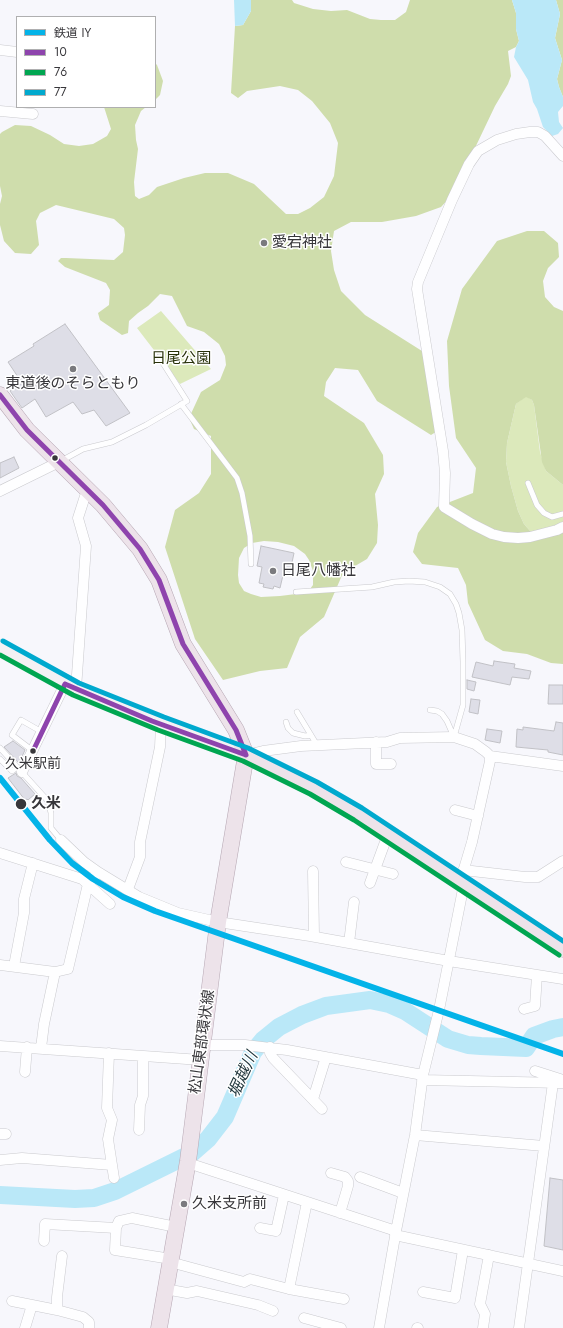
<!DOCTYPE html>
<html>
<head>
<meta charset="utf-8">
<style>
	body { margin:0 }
	#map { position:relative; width:563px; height:1328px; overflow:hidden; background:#f7f7fc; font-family:Jost,"Noto Sans JP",sans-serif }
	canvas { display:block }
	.legend { position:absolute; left:16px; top:16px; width:140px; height:92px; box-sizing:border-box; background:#fff; border:1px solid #afafb0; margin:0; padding:5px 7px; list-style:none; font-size:12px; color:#37363a }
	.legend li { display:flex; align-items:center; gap:8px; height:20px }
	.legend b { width:20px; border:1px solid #afafb0 }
</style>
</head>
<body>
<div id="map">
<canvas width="563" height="1328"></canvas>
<ul class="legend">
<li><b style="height:5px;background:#03b3e8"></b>鉄道 IY</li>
<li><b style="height:5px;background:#8e44ad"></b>10</li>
<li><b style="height:5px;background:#00a651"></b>76</li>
<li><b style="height:5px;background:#00a9ce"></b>77</li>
</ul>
</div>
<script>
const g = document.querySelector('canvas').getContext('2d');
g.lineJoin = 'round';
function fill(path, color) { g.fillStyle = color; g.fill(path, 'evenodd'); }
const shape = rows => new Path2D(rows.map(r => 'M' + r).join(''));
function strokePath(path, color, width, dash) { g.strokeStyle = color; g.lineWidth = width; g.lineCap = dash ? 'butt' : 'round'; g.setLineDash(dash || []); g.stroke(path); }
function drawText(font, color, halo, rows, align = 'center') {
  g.font = font + ' Jost,"Noto Sans JP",sans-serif'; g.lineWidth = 3; g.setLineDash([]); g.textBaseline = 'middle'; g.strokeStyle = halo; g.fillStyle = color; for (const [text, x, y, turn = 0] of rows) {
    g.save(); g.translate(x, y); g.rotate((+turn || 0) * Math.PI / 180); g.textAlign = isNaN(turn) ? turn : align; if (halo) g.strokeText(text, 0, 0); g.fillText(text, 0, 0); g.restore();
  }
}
const green = shape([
	[161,311,211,369,180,384,137,328],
	[526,396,532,400,534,405,540,452,546,471,563,485,563,531,531,532,524,524,518,511,511,486,506,462,507,443,516,404]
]);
const forest = shape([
	[251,0,292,0,294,3,313,9,331,11,347,10,370,19,381,20,395,20,406,12,410,0,512,0,516,13,516,29,519,41,516,47,508,51,511,76,508,84,495,106,453,194,441,207,416,216,382,222,351,222,334,231,331,251,334,270,341,291,365,315,422,351,439,430,431,435,377,401,358,370,335,368,326,382,324,396,364,423,383,455,384,474,375,494,378,525,377,543,367,559,343,573,324,617,300,637,287,668,260,671,223,680,195,639,165,547,175,510,199,493,211,474,211,436,194,429,189,418,201,392,220,380,226,365,225,356,219,344,204,332,187,326,172,296,160,294,148,306,138,313,129,321,128,333,122,335,100,320,98,313,109,305,110,290,106,283,65,267,58,261,61,258,66,258,114,260,123,252,125,235,124,228,114,219,56,205,40,213,36,221,39,245,31,254,15,253,4,241,0,225,0,204,2,196,0,186,0,134,2,132,15,125,31,126,50,135,64,144,79,146,93,144,107,136,111,129,104,107,146,107,141,111,135,125,136,140,138,149,134,182,135,196,139,199,149,195,157,187,184,178,205,173,228,173,254,184,286,214,298,214,310,208,324,197,334,176,338,143,330,123,312,101,298,90,280,86,247,91,238,98,231,93,235,26,243,25,251,11],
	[264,541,278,542,294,546,305,554,309,560,313,571,313,585,310,589,304,593,280,596,261,597,251,594,244,591,239,583,238,575,239,558,244,548,252,543],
	[556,0,563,0,563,97,559,87,557,79,562,60,555,38,560,14],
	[155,63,157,65,163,81,160,95,155,100],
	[527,231,544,231,558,243,559,257,548,268,543,281,545,297,554,307,563,311,563,485,546,471,542,462,534,405,532,400,526,397,516,404,507,443,506,462,511,486,518,511,524,524,531,532,538,534,563,531,563,664,551,663,527,654,503,651,485,640,468,603,466,585,458,568,422,564,413,552,418,533,437,507,473,493,476,468,456,438,449,386,447,341,462,289,497,241]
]);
const water = shape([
	[234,0,251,0,251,11,243,25,235,26],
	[512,0,556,0,560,14,555,38,562,60,557,79,559,87,563,97,563,106,558,112,559,122,563,128,558,134,552,136,543,127,537,109,533,102,528,80,514,57,516,47,519,41,516,29,516,13]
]);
const river = shape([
	[0,1195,75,1199,94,1198,115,1191,192,1153,208,1139,225,1117,253,1052,263,1040,279,1027,302,1015,326,1006,370,1000,389,1004,405,1011,448,1039,468,1045,481,1046,526,1048,534,1036,553,1029,563,1027]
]);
const building = shape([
	[65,324,130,413,106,426,94,410,82,414,73,402,46,417,35,399,22,408,10,391,22,383,8,362,34,346,33,344,65,324],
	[14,457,19,468,0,478,0,463,14,457],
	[261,546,294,553,290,572,284,571,280,588,274,586,273,589,263,587,264,584,259,583,262,567,257,566,261,546],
	[494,661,515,664,514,668,531,671,529,679,512,677,510,685,472,677,476,662,493,666,494,661],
	[467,680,476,682,474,691,467,689,467,680],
	[549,685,563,685,563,704,548,704,549,685],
	[471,699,480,700,478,714,469,712,471,699],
	[556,722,563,723,563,755,548,752,548,750,516,747,517,729,523,730,523,727,554,731,556,722],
	[487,729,502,731,500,743,485,740,487,729],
	[13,741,25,750,19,763,4,747,13,741],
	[16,773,17,776,21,778,35,794,28,800,27,799,25,800,8,778,16,773],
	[550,1178,563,1180,563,1250,544,1246,550,1178]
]);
const lane = shape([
	[181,404,237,478,242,493,250,536,251,564],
	[61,461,83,449,112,442,146,425,187,401,159,357],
	[528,483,537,505,544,513,552,517,563,514],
	[296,592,372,587,394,582,409,581,425,582,440,587,450,594,456,604,459,613,462,630,463,662,463,705,454,737],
	[430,710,437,711,442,714,447,721,454,737],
	[297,712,317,745],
	[286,722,288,728,293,733,305,736,311,735],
	[0,748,48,801,51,813,51,828,61,840],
	[33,751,12,735,21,720,42,732],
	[0,759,12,771,17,767]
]);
const street = shape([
	[0,50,17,52],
	[0,111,33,114],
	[563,156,545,136,538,132,530,132,516,134,497,140,478,151,469,164,452,200,418,282,417,289,443,451,445,473,444,507,472,524,492,534,504,537,518,538,530,537,557,530,563,527],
	[0,491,59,462],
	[76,689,86,546,78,518,87,490],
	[376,742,376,764,391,764],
	[246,755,263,751,301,746,387,742,400,738,454,737,475,744,486,752,490,756,490,761,472,842,460,882],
	[490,756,563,766],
	[22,772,65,684],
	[455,810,478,816],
	[61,840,84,862,98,872,139,897,178,913,218,922,310,936,449,961,563,979],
	[0,853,82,879,110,904],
	[346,862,393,874],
	[463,870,525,877,538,877,563,861],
	[313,871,314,936],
	[370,883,388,834],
	[128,889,140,857,140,842,160,747,161,724],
	[349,943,354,902],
	[0,965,55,972,68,969,88,884,98,872],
	[14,966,24,913,24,899,33,863],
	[524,1009,535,1006,537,975],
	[203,1045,245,1045,287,1050,423,1075],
	[0,1046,201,1060],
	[270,1047,270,1053,273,1058,322,1109],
	[41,1048,44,1024,55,972],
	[109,1053,107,1108,112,1120,108,1139,114,1178],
	[535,1071,560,1079],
	[25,1072,27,1047],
	[422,1080,563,1083],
	[313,1099,326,1057],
	[139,1130,140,1105,143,1096,143,1056],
	[0,1134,6,1134],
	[415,1135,544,1146],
	[0,1160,22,1158,112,1165],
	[188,1163,396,1231],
	[331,1173,345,1177,348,1181,348,1186,340,1213],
	[360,1177,403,1193],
	[307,1202,289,1289,344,1299],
	[116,1228,119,1221,132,1218,176,1227],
	[260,1228,276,1231,284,1195],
	[395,1235,563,1271],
	[44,1241,45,1224,116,1228,115,1250,171,1259],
	[170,1262,244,1282,250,1279,289,1289],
	[165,1289,187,1293,197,1291,258,1305,273,1311],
	[423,1292,455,1298,463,1250],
	[12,1301,57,1310,83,1317,89,1322,89,1328],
	[57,1310,57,1297,62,1256],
	[304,1318,341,1328],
	[25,1328,32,1305],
	[379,1328,396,1231,415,1135,423,1075,439,1010,464,884],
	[417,1328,418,1328],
	[483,1328,485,1314,480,1304,489,1255],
	[519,1328,553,1083]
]);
const secondary = shape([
	[0,647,76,689,161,724,246,755]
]);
const primary = shape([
	[0,395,27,430,103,505,140,549,159,580,183,644,236,730,246,755,218,922,188,1161,159,1328],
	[246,755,313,788,358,814,563,949]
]);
const bus1 = shape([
	[0,395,27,430,103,505,140,549,159,580,183,644,236,730,246,755],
	[65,684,152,721,246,755],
	[33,751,65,684]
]);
const bus2 = shape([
	[0,655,73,695,158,730,243,761,310,794,354,820,559,955]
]);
const bus3 = shape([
	[3,641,79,683,164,717,248,748,317,782,362,808,563,941]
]);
const rail1 = shape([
	[0,778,50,840,72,863,93,879,123,897,155,911,563,1054]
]);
const markers = [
	[264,243,4,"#7a7a7e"],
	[73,369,4,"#7a7a7e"],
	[55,458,3.5,"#37363a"],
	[273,571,4,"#7a7a7e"],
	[33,751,3.5,"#37363a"],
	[21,804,6,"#37363a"],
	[184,1204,4,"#7a7a7e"]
];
const busNames = [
	["久米駅前",33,765]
];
const poiNames = [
	["愛宕神社",272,243],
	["東道後のそらともり",73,384,"center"],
	["日尾八幡社",281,571],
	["久米支所前",192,1204]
];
const parkNames = [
	["日尾公園",181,359]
];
const stopNames = [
	["久米",31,804]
];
const streetNames = [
	["松山東部環状線",203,1042,-82]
];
const waterNames = [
	["堀越川",244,1075,-65]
];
fill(green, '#dce9bb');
fill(forest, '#cfddac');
fill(water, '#bae8f8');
strokePath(river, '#bae8f8', 18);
fill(building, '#dedee7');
strokePath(building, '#c1c1c6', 1);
strokePath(lane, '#cacace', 6);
strokePath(street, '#cacace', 11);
strokePath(secondary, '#cacace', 15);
strokePath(primary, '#b6a7b3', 17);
strokePath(lane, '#fefeff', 5);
strokePath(street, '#fefeff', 10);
strokePath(secondary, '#f4f1f4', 14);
strokePath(primary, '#ede3ea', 16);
strokePath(bus1, '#8e44ad', 5);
strokePath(bus2, '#00a651', 5);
strokePath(bus3, '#00a9ce', 5);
strokePath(rail1, '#03b3e8', 6);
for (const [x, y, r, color] of markers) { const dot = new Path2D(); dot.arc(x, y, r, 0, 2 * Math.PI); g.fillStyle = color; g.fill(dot); strokePath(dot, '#fff', 1.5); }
drawText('14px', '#37363a', '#fff', busNames);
drawText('15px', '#37363a', '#fff', poiNames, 'left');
drawText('15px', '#28310a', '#fff', parkNames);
drawText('bold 15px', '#37363a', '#fff', stopNames, 'left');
drawText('15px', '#37363a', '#fff', streetNames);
drawText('italic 16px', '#1c3238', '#fff', waterNames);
</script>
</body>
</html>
